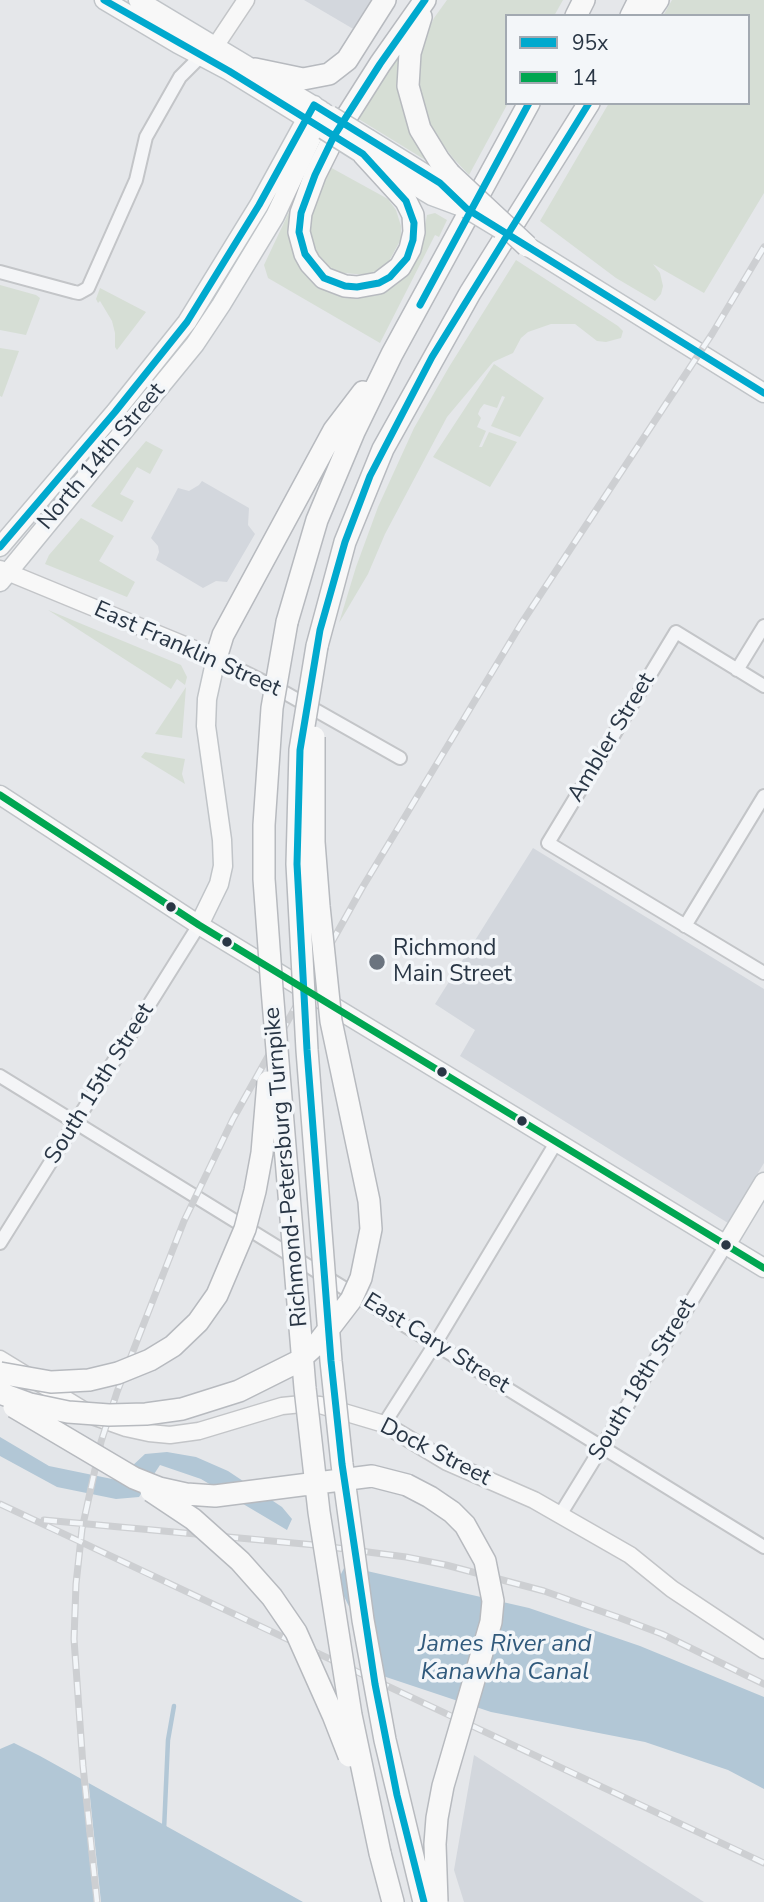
<!DOCTYPE html>
<html>
<head>
<meta charset="utf-8">
<style>
	body { margin:0 }
	#map { position:relative; width:764px; height:1902px; overflow:hidden; background:#e5e7ea; font-family:"Nunito Sans",sans-serif }
	canvas { display:block }
	.legend { position:absolute; left:505px; top:14px; width:245px; height:91px; box-sizing:border-box; background:#f3f6f9; border:2px solid #a2a9b1; margin:0; padding:9px 12px; list-style:none; font-size:21px; color:#293645 }
	.legend li { display:flex; align-items:center; gap:14px; height:35px }
	.legend b { width:35px; border:2px solid #a2a9b1 }
</style>
</head>
<body>
<div id="map">
<canvas width="764" height="1902"></canvas>
<ul class="legend">
<li><b style="height:9px;background:#00a9ce"></b>95x</li>
<li><b style="height:9px;background:#00a651"></b>14</li>
</ul>
</div>
<script>
const g = document.querySelector('canvas').getContext('2d');
g.lineJoin = 'round';
function fill(path, color) { g.fillStyle = color; g.fill(path, 'evenodd'); }
const shape = rows => new Path2D(rows.map(r => 'M' + r).join(''));
function strokePath(path, color, width, dash) { g.strokeStyle = color; g.lineWidth = width; g.lineCap = dash ? 'butt' : 'round'; g.setLineDash(dash || []); g.stroke(path); }
function drawText(font, color, halo, rows, align = 'center') {
  g.font = font + ' "Nunito Sans",sans-serif'; g.lineWidth = 7; g.setLineDash([]); g.textBaseline = 'middle'; g.strokeStyle = halo; g.fillStyle = color; for (const [text, x, y, turn = 0] of rows) {
    g.save(); g.translate(x, y); g.rotate((+turn || 0) * Math.PI / 180); g.textAlign = isNaN(turn) ? turn : align; if (halo) g.strokeText(text, 0, 0); g.fillText(text, 0, 0); g.restore();
  }
}
const built = shape([
	[304,0,373,0,355,30],
	[202,481,249,508,248,525,255,534,227,582,216,581,203,588,156,560,159,552,158,546,151,538,178,488,189,491,199,485],
	[533,848,764,989,764,1163,728,1223,460,1056,475,1030,435,1004],
	[474,1755,704,1902,464,1902,454,1870]
]);
const green = shape([
	[447,0,563,0,554,16,507,16,508,103,469,175,453,158,432,130,422,108,417,81,419,51,434,18],
	[672,0,764,0,764,193,704,293,653,264,660,273,663,286,661,294,655,301,616,278,540,221,609,103,748,103,748,16,663,16],
	[402,50,402,94,406,121,427,161,357,118],
	[328,166,388,199,396,210,401,226,401,239,388,263,378,270,367,275,344,273,332,270,323,263,315,252,309,226,313,206],
	[298,193,290,220,294,254,300,266,315,282,330,292,344,296,365,297,378,295,396,285,407,274,420,252,427,215,435,213,447,220,439,237,435,235,380,343,268,278,264,265],
	[516,260,618,326,623,331,621,338,606,342,597,341,575,324,551,324,528,332,521,338,513,353,493,362,447,417,385,534,368,574,339,623,356,567,378,507,414,428,449,367],
	[0,285,36,295,40,298,26,335,0,330],
	[100,288,146,312,117,350,115,347,115,333,112,321,100,301,98,303,96,299],
	[0,348,19,351,2,397,0,396],
	[494,364,544,398,520,437,491,426,505,397,502,396,497,408,484,404,480,409,478,414,481,418,477,427,486,431,479,447,482,447,489,432,517,442,490,487,433,457],
	[146,441,163,450,150,474,137,467,120,494,134,501,122,522,91,506],
	[81,518,114,536,99,561,135,582,127,597,45,564,49,555],
	[48,610,181,665,187,677,185,685,177,679,171,689],
	[186,687,182,738,155,734,171,710],
	[145,752,185,759,182,774,185,784,141,757]
]);
const water = shape([
	[0,1437,49,1466,117,1480,145,1454,167,1452,196,1457,228,1471,282,1507,292,1519,287,1530,201,1479,160,1465,139,1497,116,1499,57,1487,0,1456],
	[345,1566,529,1608,640,1646,764,1697,764,1789,728,1770,645,1742,491,1712,383,1676,337,1582],
	[14,1743,40,1756,303,1902,0,1902,0,1749]
]);
const pier = shape([
	[81,1774,88,1778,101,1902,94,1902]
]);
const stream = shape([
	[164,1830,168,1740,174,1706]
]);
const street = shape([
	[0,272,74,292,79,293,88,288,136,180,146,137,180,77,201,56],
	[216,658,280,690,400,758],
	[737,670,764,626],
	[764,686,676,632,548,843,764,973],
	[685,926,764,796],
	[0,1076,764,1547],
	[0,1243,199,925],
	[384,1424,435,1344,557,1141],
	[560,1515,726,1245]
]);
const secondary = shape([
	[205,53,216,45,246,0],
	[0,569,216,658],
	[0,1359,95,1417,126,1428,149,1433,170,1435,199,1431,282,1406,302,1404,320,1405,384,1424,447,1462,534,1500,630,1555,672,1589,764,1650]
]);
const primary = shape([
	[104,0,178,44,229,71,315,124],
	[138,0,321,110],
	[369,139,440,183,463,205],
	[377,163,432,196,467,209],
	[527,246,764,393],
	[0,547,115,412,187,322,259,205,314,105],
	[0,582,195,344,221,305,275,216,324,112],
	[0,795,199,925,764,1268],
	[199,925,219,884,223,866,222,840,206,726,207,699,216,658],
	[726,1245,764,1182]
]);
const highway = shape([
	[576,16,584,0],
	[631,16,639,0],
	[647,16,658,0],
	[421,17,410,53,408,86,420,129,439,160,450,174],
	[255,69,303,79,329,74,347,60,385,0],
	[363,154,406,201,413,215,414,232,410,249,400,267,379,283,357,287,345,286,324,278,310,263,305,254,299,232,301,213,315,175,335,135,380,64,425,0],
	[287,622,317,520,354,432,392,354,529,103],
	[317,646,345,542,383,449,470,293,589,103],
	[216,658,223,635,334,430,363,392],
	[380,1853,393,1902]
]);
const rail = shape([
	[0,1504,764,1863],
	[44,1520,315,1545,406,1557,446,1565,544,1591,620,1618,662,1634,764,1684],
	[97,1902,83,1766,74,1639,76,1584,82,1529,101,1442,117,1392,184,1221,233,1119,362,888,521,624,712,334,764,247]
]);
const primaryBridge = shape([
	[330,115,369,139],
	[324,130,359,152],
	[467,209,500,229]
]);
const highwayBridge = shape([
	[450,174,527,246],
	[287,622,272,708,264,825,264,879,272,989,305,1388,319,1512,351,1715,380,1853],
	[317,646,300,750,297,864,307,1050,331,1361,342,1464,363,1620,385,1740,424,1902],
	[0,1373,51,1382,89,1380,118,1373,150,1360,173,1346,198,1322,217,1295,245,1229,255,1191,262,1153,268,1082],
	[0,1393,30,1404,68,1412,109,1415,146,1414,182,1409,239,1391,297,1362,318,1343,351,1300,361,1278,371,1229,369,1201,331,1021,319,906,314,842,314,737],
	[14,1407,134,1478,159,1488,186,1494,215,1496,372,1476,407,1485,430,1497,452,1512,465,1525,485,1561,493,1601,491,1622,443,1786,437,1818,435,1844,437,1902],
	[151,1491,193,1519,240,1561,272,1597,296,1632,333,1715,349,1756]
]);
const bus1 = shape([
	[104,0,229,71,334,136],
	[334,136,363,154,406,201,414,223,413,240,407,258,390,277,379,283,357,287,345,286,324,278,305,254,299,232,301,213,315,175,334,136],
	[334,136,380,64,425,0],
	[420,305,529,103],
	[0,547,115,412,187,322,259,205,314,105,440,183,467,209,764,393],
	[424,1902,397,1795,375,1684,342,1464,331,1361,307,1050,297,864,300,750,320,630,345,542,370,476,432,357,589,103]
]);
const bus2 = shape([
	[0,795,199,925,764,1268]
]);
const markers = [
	[171,907,6,"#293645"],
	[227,942,6,"#293645"],
	[377,962,9,"#6b747f"],
	[442,1072,6,"#293645"],
	[522,1121,6,"#293645"],
	[726,1245,6,"#293645"]
];
const streetNames = [
	["North 14th Street",102,457,-50],
	["East Franklin Street",187,650,24],
	["Ambler Street",612,738,-59],
	["South 15th Street",100,1084,-58],
	["Richmond-Petersburg Turnpike",287,1167,-95],
	["East Cary Street",436,1344,32],
	["South 18th Street",643,1380,-59],
	["Dock Street",435,1453,27]
];
const poiNames = [
	["Richmond",393,949],
	["Main Street",393,975]
];
const waterNames = [
	["James River and",505,1645],
	["Kanawha Canal",505,1673]
];
fill(built, '#d3d7dd');
fill(green, '#d6ded5');
fill(water, '#b2c7d6');
fill(pier, '#e5e7ea');
strokePath(stream, '#b2c7d6', 4.5);
strokePath(street, '#c3c5c8', 16);
strokePath(secondary, '#c3c5c8', 19);
strokePath(primary, '#c0c4c8', 21);
strokePath(highway, '#b7babf', 24);
strokePath(street, '#f4f5f7', 12);
strokePath(secondary, '#f8f8f8', 16);
strokePath(primary, '#f8f8f8', 18);
strokePath(highway, '#f8f8f8', 21);
strokePath(rail, '#cdcfd2', 7);
strokePath(rail, '#f3f6f9', 4.5, [13]);
strokePath(primaryBridge, '#c0c4c8', 21, []);
strokePath(highwayBridge, '#b7babf', 24, []);
strokePath(primaryBridge, '#f8f8f8', 18);
strokePath(highwayBridge, '#f8f8f8', 21);
strokePath(bus1, '#00a9ce', 7);
strokePath(bus2, '#00a651', 7);
for (const [x, y, r, color] of markers) { const dot = new Path2D(); dot.arc(x, y, r, 0, 2 * Math.PI); g.fillStyle = color; g.fill(dot); strokePath(dot, '#f3f6f9', 2.5); }
drawText('23px', '#293645', '#f3f6f9', streetNames);
drawText('23px', '#293645', '#f3f6f9', poiNames, 'left');
drawText('italic 24px', '#315a7c', '#f3f6f9', waterNames);
</script>
</body>
</html>
